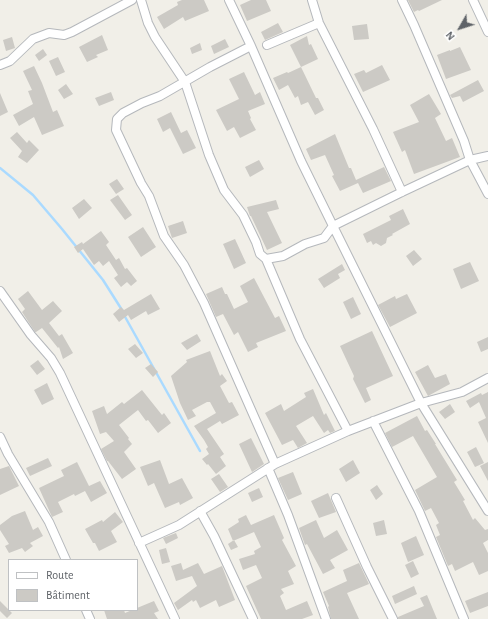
<!DOCTYPE html>
<html>
<head>
<meta charset="utf-8">
<style>
	body { margin:0 }
	#map { position:relative; width:488px; height:619px; overflow:hidden; background:#f1efe8; font-family:"Alegreya Sans",sans-serif }
	canvas { display:block }
	.legend { position:absolute; left:8px; top:559px; width:130px; height:52px; box-sizing:border-box; background:#fff; border:1px solid #bfc1c3; margin:0; padding:5px 7px; list-style:none; font-size:12px; color:#5f6368 }
	.legend li { display:flex; align-items:center; gap:8px; height:20px }
	.legend b { width:20px; border:1px solid #bfc1c3 }
	.north { position:absolute; left:440px; top:8px; width:40px; height:40px; -webkit-text-stroke:3px #fff; paint-order:stroke; rotate:231deg; font-size:11px; font-weight:700; line-height:16px; text-align:center; color:#5f6368 }
	.north::after { content:''; display:block; margin:auto; width:14px; height:18px; background:#5f6368; clip-path:polygon(50% 0,100% 100%,50% 72%,0 100%) }
</style>
</head>
<body>
<div id="map">
<canvas width="488" height="619"></canvas>
<ul class="legend">
<li><b style="height:5px;background:#fff"></b>Route</li>
<li><b style="height:11px;background:#cccac5"></b>Bâtiment</li>
</ul>
<div class="north">N</div>
</div>
<script>
const g = document.querySelector('canvas').getContext('2d');
g.lineJoin = 'round';
const shape = rows => new Path2D(rows.map(r => 'M' + r).join(''));
function strokePath(path, color, width, dash) { g.strokeStyle = color; g.lineWidth = width; g.lineCap = dash ? 'butt' : 'round'; g.setLineDash(dash || []); g.stroke(path); }
function fill(path, color) { g.fillStyle = color; g.fill(path, 'evenodd'); }
const stream = shape([
	[0,168,33,195,62,229,103,280,122,310],
	[124,315,200,451]
]);
const building = shape([
	[182,0,204,0,209,11,185,21,183,17,164,29,157,17,178,5,177,2],
	[251,0,266,0,271,11,247,21,240,5],
	[408,0,442,0,419,11,418,10,414,12],
	[278,23,283,32,265,40,261,32],
	[367,24,369,39,354,40,352,26],
	[102,35,108,50,96,55,98,57,87,62,79,47],
	[307,36,309,45,311,44,318,59,301,67,290,45],
	[12,37,15,48,6,51,3,40],
	[225,39,229,47,214,54,211,46],
	[200,43,202,50,192,54,190,48],
	[460,47,471,70,446,79,437,55,450,50,450,51],
	[43,49,47,55,39,61,35,55],
	[58,57,65,72,56,76,49,61],
	[382,65,390,80,363,92,354,74,364,70,366,73],
	[34,66,42,83,53,112,57,110,64,126,42,135,34,117,19,126,13,115,33,104,28,91,32,90,23,71],
	[301,67,316,98,318,98,324,110,315,115,308,102,301,105,298,96,295,98,288,85,279,90,273,78,287,72,288,73],
	[244,72,255,95,260,92,265,104,248,111,251,118,250,119,256,130,240,138,234,127,227,131,216,110,239,99,229,79],
	[478,80,484,91,463,102,460,96,452,98,450,95],
	[66,84,73,94,64,99,58,90],
	[111,92,114,100,99,106,95,98],
	[0,93,8,112,0,116],
	[429,94,441,114,435,118,446,141,452,138,460,157,414,174,405,150,402,152,393,132,419,122,410,105],
	[171,112,181,133,187,130,196,148,183,154,170,128,163,132,157,119],
	[17,132,27,143,29,140,39,150,27,163,18,157,22,151,10,138],
	[335,134,349,168,351,168,356,180,384,167,391,181,363,193,358,183,340,191,332,176,334,175,325,155,311,160,306,149],
	[259,160,264,169,250,177,245,167],
	[117,179,124,189,116,194,109,184],
	[118,195,132,215,125,220,110,200],
	[84,199,92,208,79,219,72,208],
	[276,200,279,209,267,212,282,243,267,250,251,216,250,216,247,207],
	[403,209,410,224,392,234,393,235,387,238,386,243,381,246,376,243,373,245,371,241,367,243,363,234,391,220,389,216],
	[183,221,187,233,172,238,168,226],
	[143,227,156,247,141,257,128,237],
	[101,231,109,242,106,245,116,260,119,258,125,269,127,268,137,281,131,286,127,282,121,287,114,278,118,275,109,261,103,266,99,261,94,265,83,249,78,253,74,247,82,242,83,244],
	[235,239,246,263,234,269,223,244],
	[414,250,422,259,413,266,406,256],
	[470,262,479,281,461,289,453,269],
	[342,264,345,270,338,274,340,278,324,288,318,279],
	[254,278,275,318,279,316,286,331,256,343,258,347,248,352,238,332,234,335,223,314,216,317,206,294,222,287,225,294,227,294,234,309,248,302,240,286],
	[28,291,42,310,53,301,62,311,49,323,59,336,62,334,73,353,63,359,59,347,58,348,42,328,36,332,35,332,22,312,25,309,18,299],
	[151,294,160,309,148,315,146,311,131,320,128,315,119,322,113,314,121,307,124,310],
	[407,294,417,313,390,327,378,305,395,296,396,299],
	[353,297,361,314,351,319,343,302],
	[372,331,393,376,366,388,371,400,365,403,353,379,354,376,340,346],
	[197,334,201,341,187,350,181,343],
	[488,337,488,349,481,352,477,342],
	[135,344,143,353,136,358,128,349],
	[210,351,220,376,222,374,227,381,220,386,229,403,232,402,239,415,222,424,220,421,207,429,224,454,220,457,226,466,216,474,208,464,207,465,202,459,209,454,206,449,208,447,204,440,194,426,216,413,210,402,207,402,192,410,196,416,188,420,180,403,171,376,187,362,186,360],
	[38,360,45,369,37,375,30,366],
	[151,364,158,372,153,377,145,368],
	[428,365,435,378,446,374,450,384,428,396,415,372],
	[47,383,54,399,42,405,34,390],
	[313,389,324,415,326,413,335,431,330,433,328,430,324,433,313,416,296,426,307,443,298,448,293,440,282,445,265,413,281,404,284,411,306,397,304,393],
	[142,390,162,415,164,413,171,423,158,433,148,420,146,421,138,410,119,425,129,438,128,439,132,444,124,452,136,469,122,479,108,461,107,461,101,449,114,441,106,432,100,434,92,411,104,406,107,414,122,402,124,404],
	[488,392,488,443,478,422,486,418,479,402,470,408,466,401,481,393,482,395],
	[450,404,455,412,445,419,439,412],
	[417,416,425,431,427,430,436,444,435,444,457,480,454,482,465,500,463,501,473,520,475,518,485,530,488,529,488,540,483,543,488,553,488,571,479,575,473,562,455,571,452,564,448,566,436,537,440,535,436,525,439,523,431,508,425,511,415,490,437,477,413,436,392,447,385,433],
	[251,438,264,464,252,472,239,444],
	[476,447,484,463,475,467,467,452],
	[48,458,52,466,30,476,26,468],
	[160,460,169,484,182,478,193,498,180,505,179,502,165,508,154,483,148,486,140,467],
	[353,460,360,473,346,482,339,469],
	[77,462,89,486,100,481,107,493,91,502,85,491,75,496,74,494,58,502,63,512,52,517,39,488,64,476,61,470],
	[488,462,488,481,480,466],
	[9,466,19,486,0,495,0,469],
	[293,472,302,494,288,500,278,478],
	[219,474,228,487,220,492,211,479],
	[377,485,383,494,376,500,370,490],
	[259,488,263,497,252,502,248,493],
	[328,493,336,512,319,518,311,501],
	[25,511,33,530,38,527,43,536,30,543,33,546,25,552,22,548,9,553,5,546,9,544,0,530,0,525,12,516],
	[115,512,123,522,111,531,117,542,99,551,95,543,93,543,85,529,102,520,103,522],
	[246,515,251,525,274,515,284,538,282,540,296,566,288,571,294,584,281,589,284,593,280,596,286,610,307,601,313,615,302,619,261,619,246,586,262,578,256,565,243,570,239,559,255,554,254,551,261,547,254,532,233,541,228,529,239,522,238,519],
	[316,520,324,538,337,530,348,550,330,560,335,568,323,574,307,544,305,545,299,528],
	[384,520,387,534,376,536,373,523],
	[176,533,178,538,166,544,163,538],
	[416,536,424,555,408,562,401,543],
	[234,540,238,547,231,550,228,544],
	[166,548,170,562,162,564,159,550],
	[413,561,419,574,411,578,405,565],
	[181,563,183,570,198,563,204,574,222,566,235,600,219,607,216,600,200,608,196,600,193,602,192,600,178,610,174,603,197,586,192,576,176,581,171,566],
	[359,563,369,584,347,593,359,619,331,619,328,607,329,606,323,592,347,581,343,570],
	[414,586,417,594,395,604,392,596],
	[488,592,488,606,470,613,465,601],
	[427,595,437,619,398,619,398,617,424,606,420,598],
	[0,601,12,613,7,618,0,611],
	[154,601,159,611,154,613,158,619,107,619,104,610,124,610,125,613,132,610,137,610,137,608]
]);
const minor = shape([
	[141,0,148,23,155,37,185,82,209,155,224,190,243,215,256,242,260,254,266,259],
	[229,0,251,46,301,161,333,226,324,238,305,244,283,256,266,259,300,339,348,431],
	[312,0,319,23,373,129,402,192],
	[402,0,414,25,464,141,470,160,402,192,333,226,421,403,488,511],
	[473,0,488,32],
	[267,45,319,23],
	[251,46,210,67,160,96,142,103,123,113,117,119,116,130,141,183,149,196,164,236,184,265,204,303,275,464],
	[0,65,10,61,33,39,49,33,64,35,72,32,132,0],
	[488,156,470,160,488,194],
	[0,291,31,335,51,358,60,373,175,619],
	[373,421,419,511,464,619],
	[0,437,8,454,49,522,66,560],
	[268,468,288,515,326,619],
	[336,498,367,567,393,619],
	[200,511,214,536,253,619],
	[139,543,179,525,275,464,348,431,421,403,462,392,488,378],
	[86,610,90,619]
]);
strokePath(stream, '#aadaff', 2.5);
fill(building, '#cccac5');
strokePath(minor, '#b5b8bc', 10);
strokePath(minor, '#fff', 8);
</script>
</body>
</html>
